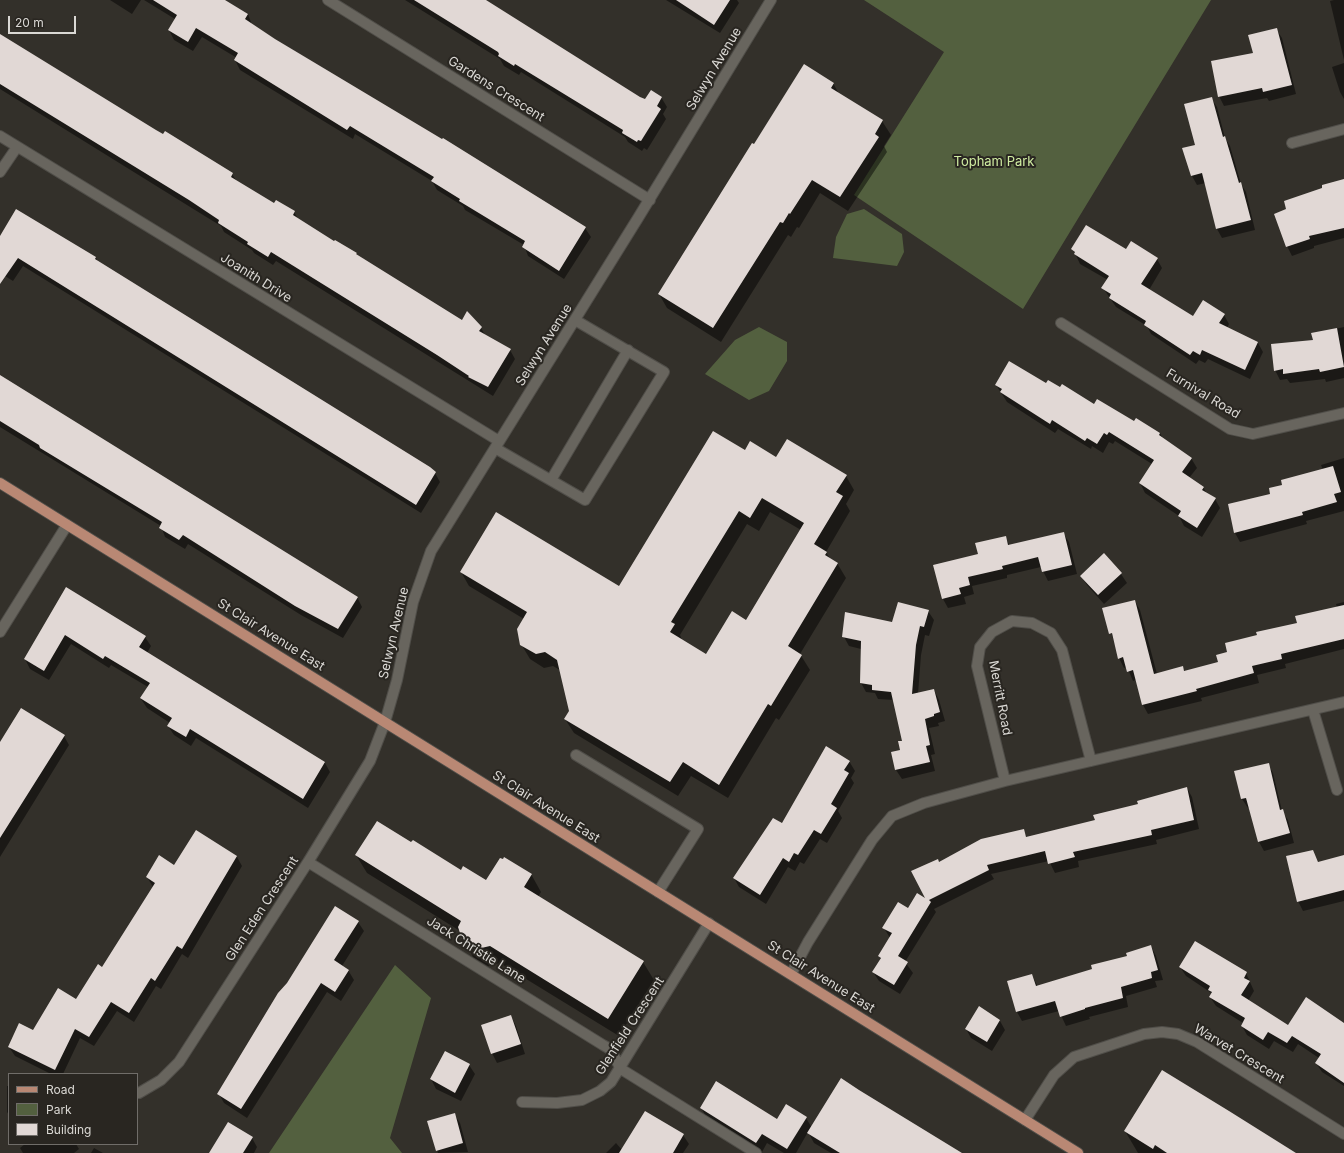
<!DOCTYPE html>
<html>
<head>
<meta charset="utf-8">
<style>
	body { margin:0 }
	#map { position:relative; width:1344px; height:1153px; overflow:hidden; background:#33302a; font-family:Inter,sans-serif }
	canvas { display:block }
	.legend { position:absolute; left:8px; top:1073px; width:130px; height:72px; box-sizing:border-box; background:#292621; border:1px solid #706d69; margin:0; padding:5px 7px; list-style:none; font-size:12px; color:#dad8d4 }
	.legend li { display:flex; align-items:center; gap:8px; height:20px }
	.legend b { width:20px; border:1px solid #706d69 }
	.scale { position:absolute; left:8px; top:16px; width:68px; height:18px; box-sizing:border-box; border:2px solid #dad8d4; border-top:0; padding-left:5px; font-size:12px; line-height:14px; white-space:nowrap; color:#dad8d4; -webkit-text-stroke:3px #292621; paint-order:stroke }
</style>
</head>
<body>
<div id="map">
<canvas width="1344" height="1153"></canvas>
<ul class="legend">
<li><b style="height:5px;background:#b98874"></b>Road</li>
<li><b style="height:11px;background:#53603f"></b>Park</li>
<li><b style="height:11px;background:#e1d8d5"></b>Building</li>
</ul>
<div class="scale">20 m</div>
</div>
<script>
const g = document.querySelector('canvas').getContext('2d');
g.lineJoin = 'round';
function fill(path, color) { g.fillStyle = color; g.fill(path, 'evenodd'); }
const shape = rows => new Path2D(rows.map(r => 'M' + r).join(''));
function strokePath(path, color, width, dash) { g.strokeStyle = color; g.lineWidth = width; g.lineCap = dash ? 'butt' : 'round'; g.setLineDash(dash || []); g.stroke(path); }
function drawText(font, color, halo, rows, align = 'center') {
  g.font = font + ' Inter,sans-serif'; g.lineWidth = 4; g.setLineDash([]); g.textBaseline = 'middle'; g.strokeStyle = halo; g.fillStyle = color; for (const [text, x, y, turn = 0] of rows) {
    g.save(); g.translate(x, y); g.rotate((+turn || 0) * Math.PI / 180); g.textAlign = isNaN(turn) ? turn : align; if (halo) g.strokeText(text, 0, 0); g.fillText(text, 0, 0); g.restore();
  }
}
const green = shape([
	[864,0,1211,0,1023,309,854,195,944,52],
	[864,209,902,234,904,252,897,266,833,258,836,237,847,214],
	[759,327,787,342,787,361,769,391,749,400,705,374,735,340],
	[395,965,431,998,390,1138,402,1153,269,1153]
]);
const shadow = shape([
	[110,0,141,0,132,14],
	[144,0,224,0,248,14,252,25,585,228,591,237,564,279,528,256,524,245,465,210,463,206,437,190,432,181,355,134,353,139,240,70,235,60,237,58,202,37,193,51,174,40,169,30,175,19],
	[405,0,484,0,640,98,645,100,661,97,667,107,663,114,666,119,647,150,644,148,642,151,628,142,625,137,521,72,519,75,504,66,500,59],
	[666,0,737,0,739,3,720,33],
	[1334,0,1344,0,1344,60,1330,1],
	[1276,29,1282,38,1296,94,1269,101,1267,98,1224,106,1219,96],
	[0,35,155,131,232,174,237,182,274,205,294,212,299,221,335,243,356,254,358,257,462,321,481,328,485,335,510,350,515,359,493,396,276,261,273,265,254,253,252,250,224,232,221,226,195,210,0,89],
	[1344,63,1344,99,1340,92,1332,67],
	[833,83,839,94,882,121,891,135,884,146,887,152,848,211,820,193,799,228,797,227,791,237,788,235,721,342,667,308,659,294,754,145],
	[1211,98,1217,107,1225,138,1230,146,1241,184,1246,192,1255,230,1222,238,1217,229,1206,183,1197,185,1192,176,1184,149,1196,145],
	[1344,180,1344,238,1314,246,1314,248,1292,256,1287,246],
	[0,238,96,258,98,262,158,298,160,301,435,473,440,482,421,513,23,266,13,281,0,273],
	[1073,249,1126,250,1157,259,1162,268,1149,290,1194,317,1224,315,1229,324,1227,328,1258,343,1263,352,1250,379,1208,359,1205,363,1199,360,1196,364,1151,334,1147,326,1116,307,1103,288,1108,280,1080,264],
	[1344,327,1344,378,1326,382,1325,379,1290,383,1287,379,1280,380,1275,370,1314,341,1312,334],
	[0,376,357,597,362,607,343,638,301,615,188,544,185,549,165,537,161,526,0,427],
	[996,385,1046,385,1160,433,1163,439,1191,458,1197,468,1189,478,1203,487,1207,494,1215,499,1220,508,1202,537,1184,526,1179,516,1145,493,1140,483,1152,464,1115,441,1113,444,1109,442,1103,453,1092,446,1091,449,1058,429,1055,433,1007,402],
	[745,451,846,476,854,490,846,504,850,511,826,552,830,559,837,563,846,578,800,654,810,670,779,720,776,718,728,798,691,776,678,796,574,733,565,719,571,711,560,670,553,666,544,668,530,659,521,644,524,619,469,586,461,572,619,588],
	[770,512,801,530,746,621,706,655,682,640,680,635,747,524,759,531],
	[1344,458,1344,511,1306,521,1307,524,1240,542,1235,533,1229,505,1271,495,1283,486,1323,470,1321,465],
	[1063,533,1069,542,1077,574,1048,581,1041,567,1007,575,1007,578,972,586,974,594,964,597,966,604,948,608,943,599,979,554,1005,537,1010,546],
	[1104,555,1121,574,1127,583,1104,604,1087,585,1081,576],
	[67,588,145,637,151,646,147,653,325,763,330,772,308,808,196,738,191,746,174,735,168,726,170,723,147,708,141,699,148,687,111,665,109,668,71,644,49,680,30,669,25,659],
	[1135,601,1140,610,1157,674,1182,668,1185,671,1219,663,1228,653,1337,608,1336,604,1344,602,1344,649,1285,664,1286,668,1257,675,1259,683,1201,698,1202,701,1148,714,1143,705,1136,680,1133,681,1127,667,1124,668,1119,658,1104,609],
	[928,611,934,620,929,636,925,635,921,655,918,694,934,690,939,700,945,721,938,723,939,726,929,728,935,754,931,755,935,771,902,779,896,770,892,753,902,751,903,741,894,700,878,699,875,693,866,692,861,683,861,649,849,646,844,637,893,624],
	[64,736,69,745,0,857,0,743],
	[849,761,855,771,851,778,854,783,838,811,842,818,827,843,820,839,804,864,800,862,795,871,788,867,766,904,739,887,734,878,782,824],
	[1268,764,1273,773,1282,811,1288,820,1294,843,1264,851,1259,842,1249,808,1248,808,1242,799],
	[1187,788,1192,797,1199,829,1156,840,1157,844,1078,861,1079,867,1055,873,1049,861,991,874,994,879,934,909,936,912,905,962,913,973,900,994,879,981,873,972,881,960,879,956,890,938,884,928,908,909,928,901,939,863,1023,831,1027,838,1096,821],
	[411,844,461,871,487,881,531,874,541,892,538,897,643,962,654,980,619,1036,500,963,488,966,473,957,460,931,367,873,356,855],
	[1312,851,1319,863,1344,856,1344,901,1303,911,1298,901],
	[237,857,242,866,188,958,182,954,161,989,156,986,134,1022,117,1011,94,1046,80,1038,63,1074,51,1074,15,1056,9,1047,76,1001,103,968,153,887,147,877,174,866],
	[358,922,364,931,342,966,348,970,354,980,341,1001,327,992,247,1118,224,1103,219,1094],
	[1195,943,1246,973,1254,991,1248,1001,1289,1026,1307,998,1344,1024,1344,1086,1322,1072,1316,1063,1319,1058,1298,1044,1293,1052,1274,1041,1269,1049,1247,1035,1242,1026,1243,1023,1216,1006,1210,997,1212,994,1210,992,1186,976,1180,967],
	[1151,946,1156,956,1163,980,1155,981,1157,987,1126,996,1128,1007,1089,1017,1090,1019,1066,1026,1059,1011,1022,1021,1017,1012,1008,982,1032,975,1038,987,1128,957],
	[511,1016,516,1026,525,1054,497,1063,492,1053],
	[1000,1021,1005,1030,992,1051,971,1038,966,1029],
	[469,1065,475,1074,461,1101,436,1089,431,1079],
	[717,1083,778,1120,806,1118,812,1128,959,1153,831,1153,814,1143,808,1132,796,1153,784,1153,767,1143,762,1152,707,1118,701,1108],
	[7,1086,9,1086,9,1115,7,1112],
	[454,1114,460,1123,468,1152,438,1153,437,1150],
	[1125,1131,1294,1153,1138,1153],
	[683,1135,689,1144,683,1153,606,1153,616,1143,622,1150],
	[252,1138,257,1147,254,1153,215,1153],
	[25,1144,76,1144,79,1149,74,1153,23,1153,20,1148],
	[94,1148,103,1153,91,1153]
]);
const building = shape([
	[153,0,225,0,248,14,245,19,275,39,442,139,443,138,586,227,559,271,522,247,525,241,459,201,460,199,431,181,434,177,350,126,347,130,234,60,238,53,196,28,188,42,168,30,177,15],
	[414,0,486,0,640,97,645,99,651,90,662,97,657,106,661,109,641,141,638,140,637,142,622,133,623,130,515,64,514,66,498,56,499,54,498,52],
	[676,0,730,0,714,25],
	[1277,28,1292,85,1263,92,1262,88,1218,97,1211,61,1253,53,1248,35],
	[0,34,156,130,163,134,165,131,233,173,231,177,274,203,276,200,295,211,293,215,334,241,335,240,357,253,356,254,462,320,467,311,482,327,479,331,511,349,488,387,468,377,469,376,437,355,271,252,268,257,247,244,248,242,218,223,219,220,189,200,0,84],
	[804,64,834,83,831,88,883,120,875,134,879,137,840,197,812,180,790,214,789,213,783,223,780,222,713,328,658,294,752,143,754,144],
	[1212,97,1223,137,1225,136,1239,183,1241,182,1251,220,1216,229,1202,173,1191,176,1182,148,1195,145,1184,104],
	[1344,179,1344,228,1309,236,1310,239,1286,247,1274,214,1286,209,1284,201,1322,188,1322,185],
	[16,209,96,257,95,259,430,467,436,472,416,505,18,258,0,284,0,236],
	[1086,225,1126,249,1131,241,1158,258,1141,284,1193,316,1203,300,1225,314,1219,323,1258,342,1245,370,1202,350,1200,355,1193,351,1190,355,1144,325,1146,321,1109,298,1111,294,1101,288,1109,276,1074,254,1075,252,1071,249],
	[1337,328,1344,367,1320,372,1319,369,1283,374,1283,369,1274,371,1271,344,1313,340,1311,333],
	[1009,361,1046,383,1048,380,1060,387,1062,384,1094,404,1097,399,1134,421,1136,418,1160,433,1159,435,1192,458,1182,472,1204,487,1202,490,1216,498,1197,528,1178,516,1181,511,1139,483,1154,460,1109,432,1107,435,1104,433,1097,444,1087,438,1085,441,1052,420,1050,424,1000,392,1002,389,995,385],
	[0,375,358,597,338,629,295,606,183,535,179,540,159,528,162,522,40,448,39,445,0,421],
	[713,431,745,450,750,441,776,457,787,439,847,475,836,492,843,496,814,544,827,552,825,555,838,563,788,646,802,655,771,706,768,704,719,785,683,762,670,782,564,719,569,711,557,660,545,652,536,654,520,645,517,629,527,612,460,572,496,512,619,586],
	[762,498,804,523,746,620,732,611,706,654,670,632,675,624,671,622,739,511,750,518],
	[1333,466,1341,492,1334,494,1337,502,1302,512,1303,515,1234,533,1228,504,1270,494,1269,488,1282,485,1281,480],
	[1064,532,1072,565,1042,572,1038,557,1002,566,1003,569,968,577,970,585,959,588,961,594,942,599,933,565,978,554,975,543,1006,536,1008,545],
	[1104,553,1122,573,1098,595,1080,576],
	[66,587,146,636,139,647,325,762,303,799,190,729,186,737,167,726,172,718,140,698,150,683,105,656,103,659,65,635,44,671,24,659],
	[1135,600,1154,674,1183,666,1184,671,1218,662,1216,655,1227,652,1225,643,1257,635,1256,632,1297,623,1295,616,1344,605,1344,639,1281,654,1282,659,1252,666,1254,673,1196,689,1197,691,1142,705,1133,670,1127,672,1123,657,1118,659,1112,633,1109,634,1102,608],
	[898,602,929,610,924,627,920,626,916,645,912,694,934,689,940,712,934,714,934,716,925,719,930,745,926,746,930,762,895,770,891,752,900,750,898,741,902,741,891,692,872,690,872,685,860,683,861,641,842,637,845,612,892,622],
	[21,708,65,735,0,838,0,742],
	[826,746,850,761,844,770,849,773,831,804,837,808,821,834,814,830,798,855,794,853,789,862,783,858,760,895,733,878,773,818,782,823],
	[1269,763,1280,810,1283,809,1290,833,1258,842,1246,798,1241,799,1234,771],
	[1187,787,1194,820,1151,830,1152,835,1073,852,1075,857,1048,864,1045,851,987,865,989,870,929,900,931,902,898,956,908,962,894,985,872,972,881,958,878,956,892,933,882,928,898,902,908,908,917,893,925,898,911,871,938,859,939,862,981,839,1024,829,1026,837,1095,820,1093,815,1138,804,1137,801],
	[377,821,411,842,413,840,461,870,463,866,486,880,500,858,503,859,504,857,532,874,524,887,644,961,608,1019,490,946,477,949,462,939,458,927,461,921,355,855],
	[196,830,237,856,182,949,177,946,155,981,151,978,129,1013,111,1002,89,1037,75,1029,55,1070,8,1047,19,1023,33,1030,58,988,76,999,98,964,102,967,155,883,146,877,159,855,174,865],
	[1313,850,1318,862,1344,855,1344,890,1297,902,1286,856],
	[335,906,359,921,334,960,349,970,335,992,321,983,241,1109,217,1094,278,993,287,983],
	[1195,941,1247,972,1244,978,1250,981,1241,995,1288,1025,1306,997,1344,1023,1344,1083,1315,1063,1321,1054,1292,1036,1287,1043,1268,1032,1263,1040,1241,1026,1245,1018,1209,997,1212,992,1208,990,1210,986,1179,967],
	[1151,945,1158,970,1151,972,1152,978,1121,987,1123,998,1085,1008,1085,1009,1060,1017,1055,1001,1016,1012,1007,981,1032,974,1036,986,1092,969,1091,965,1127,956,1126,953],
	[979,1006,1000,1020,987,1042,965,1029],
	[511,1015,521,1044,491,1054,481,1025],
	[445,1051,470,1064,455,1093,430,1079],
	[1162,1070,1229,1111,1296,1153,1167,1153,1155,1145,1153,1149,1124,1131],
	[841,1078,859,1090,962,1153,840,1153,807,1133],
	[716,1081,777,1119,786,1104,807,1117,787,1149,762,1134,756,1143,700,1108],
	[645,1111,684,1134,673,1153,619,1153],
	[455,1113,463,1143,436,1151,427,1121],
	[228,1122,253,1137,243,1153,209,1153]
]);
const minor = shape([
	[328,0,650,200],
	[0,136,499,441],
	[1292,143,1344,129],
	[0,172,17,147],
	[1061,323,1230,429,1253,434,1344,413],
	[495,448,585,500,664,372,575,320],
	[551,480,628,350],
	[0,632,67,525],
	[1313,710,1337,790],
	[576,755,698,829,658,892],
	[1005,781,977,666,980,647,992,632,1012,621,1032,623,1051,633,1062,650,1091,761],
	[308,862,603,1045,610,1049,621,1069,756,1153],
	[791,974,808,942,872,840,892,816,924,803,1005,781,1344,702],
	[139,1093,161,1080,179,1062,308,862,370,761,385,722,397,680,413,602,431,551,638,218,771,0],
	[522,1102,557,1103,582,1100,600,1091,611,1082,709,923],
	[1025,1120,1054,1075,1074,1057,1144,1034,1162,1032,1178,1034,1197,1042,1344,1134]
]);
const major = shape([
	[0,483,1078,1153]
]);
const streetNames = [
	["Selwyn Avenue",714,69,-59],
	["Gardens Crescent",496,89,32],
	["Joanith Drive",256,278,32],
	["Selwyn Avenue",544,345,-58],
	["Furnival Road",1203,394,31],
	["Selwyn Avenue",394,633,-77],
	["St Clair Avenue East",271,635,32],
	["Merritt Road",1000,698,79],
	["St Clair Avenue East",546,807,32],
	["Glen Eden Crescent",262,909,-57],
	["Jack Christie Lane",476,950,32],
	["St Clair Avenue East",821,977,32],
	["Glenfield Crescent",630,1026,-57],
	["Warvet Crescent",1239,1054,31]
];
const parkNames = [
	["Topham Park",994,162]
];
fill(green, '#53603f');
fill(shadow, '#0007');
fill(building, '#e1d8d5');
strokePath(minor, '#504e49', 12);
strokePath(major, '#504e49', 12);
strokePath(minor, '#68655e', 10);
strokePath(major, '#b98874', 10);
drawText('13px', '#dad8d4', '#292621', streetNames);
drawText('13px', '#cfeca1', '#292621', parkNames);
</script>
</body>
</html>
